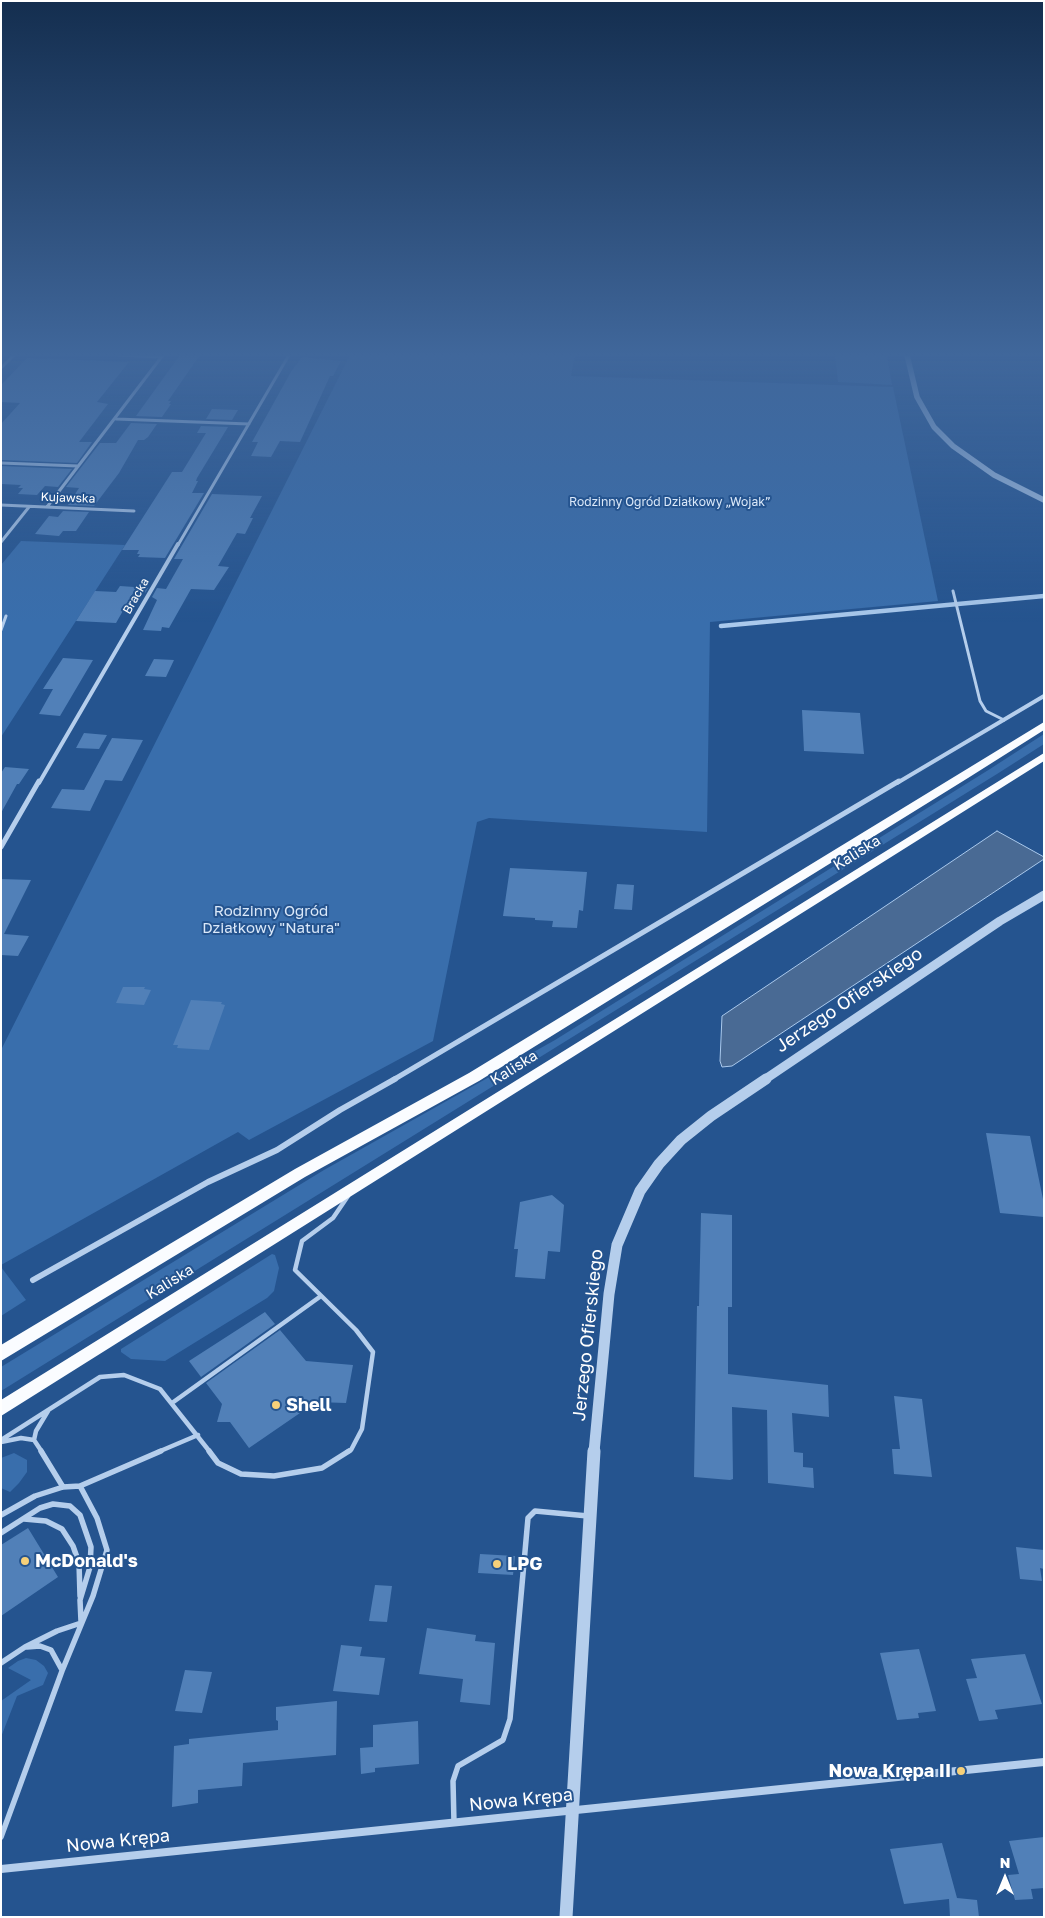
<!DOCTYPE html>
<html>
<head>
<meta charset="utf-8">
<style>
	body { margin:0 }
	#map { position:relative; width:1045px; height:1918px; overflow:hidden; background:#25548f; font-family:"Golos Text",sans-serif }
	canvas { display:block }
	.frame { position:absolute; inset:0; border:2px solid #fff; pointer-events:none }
	.north { position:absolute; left:980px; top:1853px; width:50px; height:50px; -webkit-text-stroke:4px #25548f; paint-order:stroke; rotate:0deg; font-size:14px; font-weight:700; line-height:20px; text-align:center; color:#fff }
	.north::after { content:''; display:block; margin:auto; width:18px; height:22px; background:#fff; clip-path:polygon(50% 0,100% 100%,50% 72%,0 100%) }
</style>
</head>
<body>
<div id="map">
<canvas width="1045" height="1918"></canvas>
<div class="frame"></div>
<div class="north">N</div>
</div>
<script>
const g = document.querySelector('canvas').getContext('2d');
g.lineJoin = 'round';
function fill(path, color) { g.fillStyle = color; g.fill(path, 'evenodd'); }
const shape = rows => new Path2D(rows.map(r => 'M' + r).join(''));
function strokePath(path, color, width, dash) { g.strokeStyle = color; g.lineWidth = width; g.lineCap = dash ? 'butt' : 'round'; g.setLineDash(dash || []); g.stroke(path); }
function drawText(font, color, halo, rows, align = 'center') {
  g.font = font + ' "Golos Text",sans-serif'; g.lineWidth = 4; g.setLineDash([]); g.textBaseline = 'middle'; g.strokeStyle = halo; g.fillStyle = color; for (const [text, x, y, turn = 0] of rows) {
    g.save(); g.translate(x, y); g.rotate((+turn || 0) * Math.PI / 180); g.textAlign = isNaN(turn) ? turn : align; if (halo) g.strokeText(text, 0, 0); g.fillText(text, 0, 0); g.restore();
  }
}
const green = shape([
	[350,355,575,355,571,376,893,387,938,601,710,622,707,832,489,818,477,822,433,1041,249,1140,238,1132,1,1265,1,1050],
	[835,355,887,355,892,385,838,382],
	[21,541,125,545,1,737,1,565],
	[1044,734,1044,744,997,774,1,1391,1,1367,324,1170,555,1040,990,769],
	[272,1254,275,1255,279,1268,274,1291,267,1298,165,1361,131,1359,121,1352,121,1349],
	[1,1267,26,1300,1,1316],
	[14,1453,27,1460,27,1472,19,1483,10,1492,1,1488,1,1458],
	[26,1658,36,1660,44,1666,48,1673,43,1685,17,1696,1,1737,1,1701,31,1680,8,1668,18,1661]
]);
const water = shape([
	[997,831,1044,857,1044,859,732,1066,722,1067,720,1061,722,1016,997,831]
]);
const stream = shape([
	[721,626,1044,596]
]);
const building = shape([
	[180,355,200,355,168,401,171,401,169,404,171,404,162,417,136,416],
	[302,357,341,361,333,376,330,376,300,442,280,441,271,457,251,456,258,442,252,442,292,370],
	[27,358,129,362,97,402,108,404,79,442,92,442,77,463,1,460,1,424,20,403,1,402,1,385],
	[212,409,238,410,232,420,206,419],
	[131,423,157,424,148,437,144,440,138,440,119,473,94,506,68,505,79,488,66,487,100,443,116,443],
	[201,426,228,427,197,478,196,481,198,481,192,493,204,493,165,558,138,557,140,554,137,554,139,550,122,550,172,472,182,472,206,433,197,433],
	[1,466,72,469,58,487,45,486,37,495,18,494,23,488,18,488,21,485,1,484],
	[212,494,262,496,250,518,253,518,245,534,237,533,218,566,229,567,214,590,191,589,169,628,162,627,161,631,143,630,157,600,152,597,157,588,166,589,183,559,174,559],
	[63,511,89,512,76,531,63,531,59,536,35,534,49,516,58,517],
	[120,586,148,588,145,593,136,588,116,623,76,621,95,591,116,592],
	[63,658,93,660,60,716,39,714,53,689,43,689],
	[154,659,174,660,166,677,145,676],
	[802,710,860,713,864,754,804,751],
	[84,733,107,735,99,749,76,748],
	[112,738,143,740,122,781,105,780,90,811,51,808,62,789,84,790],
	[5,767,29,769,19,784,17,784,1,813,1,773],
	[510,868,587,872,583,911,579,910,577,928,552,927,553,921,535,920,535,918,503,916],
	[1,879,31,880,4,934,29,936,18,956,1,955],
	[617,884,634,885,632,910,614,909],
	[123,987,145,987,144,989,151,990,144,1005,116,1003],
	[191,1000,222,1002,221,1004,225,1005,209,1050,177,1048,178,1045,173,1045],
	[986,1133,1030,1136,1044,1204,1044,1217,1000,1213],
	[552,1195,564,1205,560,1252,548,1251,545,1279,515,1277,518,1249,514,1249,520,1202],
	[701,1213,732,1215,732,1307,728,1307,728,1374,828,1385,829,1417,792,1413,794,1452,803,1453,803,1467,813,1468,814,1488,768,1483,767,1410,732,1407,733,1479,730,1480,694,1477,697,1306,699,1306],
	[265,1312,275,1324,201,1377,189,1361],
	[280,1330,306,1361,353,1365,346,1403,316,1402,249,1448,230,1422,217,1422,222,1404,206,1383],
	[894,1396,922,1399,932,1477,894,1474,892,1449,900,1449],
	[28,1528,58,1577,1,1616,1,1545],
	[1016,1547,1044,1550,1044,1569,1040,1568,1042,1581,1020,1579],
	[480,1554,515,1556,513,1575,478,1573],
	[375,1585,392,1586,387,1622,369,1621],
	[427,1628,476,1635,475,1641,495,1643,490,1705,460,1702,463,1679,419,1674],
	[341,1645,362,1647,360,1656,385,1658,379,1695,333,1691],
	[919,1649,936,1711,918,1713,919,1718,897,1720,880,1653],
	[1025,1654,1042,1704,995,1710,998,1719,979,1721,966,1679,977,1678,971,1659],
	[185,1670,212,1672,202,1713,175,1711],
	[337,1701,336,1755,243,1763,242,1786,198,1790,198,1803,172,1807,174,1746,189,1744,189,1739,278,1730,278,1721,276,1720,276,1707],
	[418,1721,419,1764,375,1768,375,1772,361,1774,360,1748,373,1747,373,1725],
	[1044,1837,1044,1888,1031,1889,1033,1899,1015,1900,1008,1875,1019,1874,1009,1841],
	[942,1843,957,1898,977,1900,979,1917,950,1917,949,1899,904,1904,890,1849]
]);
const serviceFar2 = shape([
	[953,591,980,701,986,711,1004,720],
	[1,630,6,616]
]);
const serviceFar1 = shape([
	[172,1403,321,1296],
	[1,1440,100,1377,124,1375,160,1389,210,1452],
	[34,1440,36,1431,48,1411],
	[1,1442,21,1438,34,1440,42,1452],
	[158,1452,198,1435],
	[347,1452,351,1450,362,1429,373,1352,356,1330,295,1270,302,1241,333,1218,348,1196]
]);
const service = shape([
	[41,1451,63,1487],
	[209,1451,218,1463,241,1474,274,1476,322,1468,349,1451],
	[1,1515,35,1496,63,1487,80,1486,161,1451],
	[24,1519,46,1521,62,1529,73,1546,79,1563,80,1596],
	[1,1533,40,1508,53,1504,70,1506,80,1515,91,1547,90,1567,80,1600,81,1621],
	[27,1647,40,1646,51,1650,62,1670],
	[1,1663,25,1647,57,1631,81,1623],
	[454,1823,453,1781,458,1766,503,1740,510,1719,528,1518,535,1511,588,1516],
	[1,1837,62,1671,93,1596,107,1550,97,1518,80,1486]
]);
const minorFar4 = shape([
	[119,355,162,357],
	[1,368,14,355],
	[116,419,249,424],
	[1,463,78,466],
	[1,505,134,511],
	[47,507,163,355],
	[1,542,29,507],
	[178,545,289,355]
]);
const minorFar3 = shape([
	[39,783,178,544],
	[897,783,1044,696]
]);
const minorFar2 = shape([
	[1,847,39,781],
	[393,1080,899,781]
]);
const minorFar1 = shape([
	[33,1280,208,1182,277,1150,340,1110,395,1079]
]);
const minor = shape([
	[1,1869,1044,1762]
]);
const tertiaryFar3 = shape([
	[907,355,917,397,934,427,953,446,994,475,1044,500]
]);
const tertiaryFar2 = shape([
	[764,1080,1000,921,1044,895]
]);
const tertiaryFar1 = shape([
	[594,1452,609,1294,617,1245,640,1191,659,1164,681,1140,711,1116,766,1079]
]);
const tertiary = shape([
	[566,1917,594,1451]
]);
const primary = shape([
	[1044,722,1044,730,968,778,479,1081,305,1177,1,1361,1,1345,295,1169,469,1073,1044,722],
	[1044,753,1044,761,1,1416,1,1400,1044,753]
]);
const markers = [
	[276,1405,5,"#f6d079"],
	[25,1561,5,"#f6d079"],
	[497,1564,5,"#f6d079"],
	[961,1771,5,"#f6d079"]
];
const farStreetnames = [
	["Kujawska",68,498,2],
	["Bracka",136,596,-60]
];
const farParknames = [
	["Rodzinny Ogród Działkowy „Wojak”",670,502]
];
const streetNames = [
	["Kaliska",857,853,-32],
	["Kaliska",514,1068,-32],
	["Kaliska",170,1282,-32]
];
const parkNames = [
	["Rodzinny Ogród",271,911],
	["Działkowy \"Natura\"",271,928]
];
const nearStreetnames = [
	["Jerzego Ofierskiego",849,1000,-34],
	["Jerzego Ofierskiego",588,1335,-84],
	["Nowa Krępa",521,1800,-6],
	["Nowa Krępa",118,1841,-6]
];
const nearPoinames = [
	["Shell",286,1405],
	["McDonald's",35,1561],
	["LPG",507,1564],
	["Nowa Krępa II",951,1771,"right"]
];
fill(green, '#396eac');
fill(water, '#496a94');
strokePath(water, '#aac9ec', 1);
strokePath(stream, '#aac9ec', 4.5);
fill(building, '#5180b8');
strokePath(serviceFar2, '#b5ceec', 3);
strokePath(serviceFar1, '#b5ceec', 4.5);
strokePath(service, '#b5ceec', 5.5);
strokePath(minorFar4, '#b5ceec', 3);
strokePath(minorFar3, '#b5ceec', 4);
strokePath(minorFar2, '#b5ceec', 5);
strokePath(minorFar1, '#b5ceec', 6);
strokePath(minor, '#b5ceec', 8);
strokePath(tertiaryFar3, '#b5ceec', 5.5);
strokePath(tertiaryFar2, '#b5ceec', 9);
strokePath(tertiaryFar1, '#b5ceec', 11);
strokePath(tertiary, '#b5ceec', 13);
fill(primary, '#fafcff');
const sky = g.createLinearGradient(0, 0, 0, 623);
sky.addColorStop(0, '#142e4f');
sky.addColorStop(0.57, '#40679b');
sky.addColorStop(1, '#40679b00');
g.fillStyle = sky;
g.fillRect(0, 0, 1045, 623);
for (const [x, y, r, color] of markers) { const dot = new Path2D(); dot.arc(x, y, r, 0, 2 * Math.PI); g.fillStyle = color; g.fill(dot); strokePath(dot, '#25548f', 2); }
drawText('12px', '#fff', '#25548f', farStreetnames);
drawText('12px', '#dae8f9', '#25548f', farParknames);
drawText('15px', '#fff', '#25548f', streetNames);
drawText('15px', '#dae8f9', '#25548f', parkNames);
drawText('18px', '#fff', '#25548f', nearStreetnames);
drawText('bold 18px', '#fff', '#25548f', nearPoinames, 'left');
</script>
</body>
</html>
